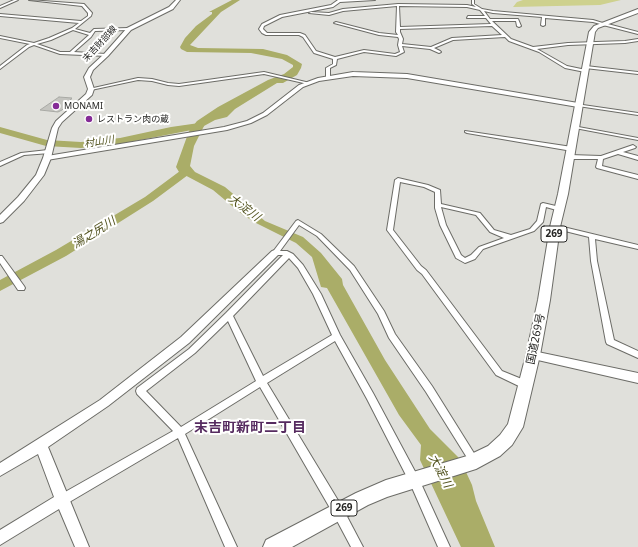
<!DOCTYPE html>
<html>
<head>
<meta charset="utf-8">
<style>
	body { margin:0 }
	canvas { display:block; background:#e0e0db }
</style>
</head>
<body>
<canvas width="638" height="547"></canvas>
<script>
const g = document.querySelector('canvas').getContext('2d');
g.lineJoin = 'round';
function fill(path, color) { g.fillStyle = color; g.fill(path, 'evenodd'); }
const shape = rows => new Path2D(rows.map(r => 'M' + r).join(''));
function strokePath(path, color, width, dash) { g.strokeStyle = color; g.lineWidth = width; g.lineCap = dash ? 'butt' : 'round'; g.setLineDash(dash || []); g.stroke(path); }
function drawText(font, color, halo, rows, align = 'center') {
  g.font = font + ' "Noto Sans","Noto Sans JP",sans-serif'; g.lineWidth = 4; g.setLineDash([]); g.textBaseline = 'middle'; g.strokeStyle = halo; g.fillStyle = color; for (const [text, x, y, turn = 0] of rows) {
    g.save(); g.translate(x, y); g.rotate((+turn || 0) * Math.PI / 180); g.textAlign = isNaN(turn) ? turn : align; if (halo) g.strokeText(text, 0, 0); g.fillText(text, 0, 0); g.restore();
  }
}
const green = shape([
	[523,0,621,0,600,5,513,7,517,2]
]);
const water = shape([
	[232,0,240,0,221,12,190,45,198,48,263,49,287,55,302,64,301,68,297,75,283,83,277,83,235,109,227,117,215,120,204,126,194,146,190,166,195,172,225,187,265,221,303,237,321,253,342,279,343,285,385,360,430,429,460,459,472,485,476,501,495,547,461,547,420,460,421,445,399,415,327,288,321,287,312,257,296,243,256,223,243,215,213,190,179,172,176,167,189,131,197,121,218,107,268,80,284,74,293,67,293,65,282,59,251,53,187,52,181,49,180,47,185,38,196,26,212,14,212,12,209,12]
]);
const river = shape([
	[199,123,202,124,204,126,202,128,120,144,81,148,46,146,0,133,0,127,47,140,81,142,120,138,171,127,199,123],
	[184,170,189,173,188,175,153,201,66,256,0,291,0,280,56,250,145,197,180,171,184,170]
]);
const building = shape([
	[59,97,72,98,70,100,72,100,62,110,58,112,40,110,59,97]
]);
const minor = shape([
	[14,0,18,0,0,8,0,6,14,0],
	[29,0,84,4,92,13,91,16,75,29,90,33,94,29,129,28,131,29,129,30,95,31,91,37,74,52,106,54,107,54,107,56,60,54,34,45,29,47,0,69,0,66,27,45,30,44,0,38,0,36,34,43,49,38,72,28,79,23,0,16,0,14,81,21,88,16,88,13,82,6,29,0],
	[73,30,89,35,70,52,60,52,37,44,51,40,73,30],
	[338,0,375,0,340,2,333,7,282,17,264,26,263,29,267,33,300,33,305,35,316,51,335,57,364,50,395,54,400,52,398,45,399,39,398,37,379,35,334,23,336,22,379,33,398,35,396,32,397,6,343,11,329,15,309,13,311,12,329,13,343,9,398,4,467,5,476,7,472,4,472,0,474,0,474,4,482,9,493,11,593,20,606,24,604,25,593,22,545,18,545,25,543,26,541,25,542,17,493,13,484,11,490,19,518,19,521,26,519,27,517,26,516,21,492,21,511,39,533,47,568,43,625,41,638,39,638,41,625,43,568,45,537,49,567,66,586,70,587,71,585,72,565,68,539,52,509,41,505,37,453,40,434,48,440,51,441,52,439,53,430,49,402,46,404,52,396,56,364,52,337,59,336,65,330,68,330,78,328,79,326,78,326,68,333,64,333,59,314,53,303,37,299,35,266,35,262,33,259,29,262,24,280,15,331,5,338,0],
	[399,6,467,7,480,10,485,16,468,16,467,18,486,18,491,24,400,27,399,6],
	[492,26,502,35,452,38,431,47,402,44,403,39,400,32,400,29,492,26],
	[586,66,638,72,638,74,585,68,584,67,586,66],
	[264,72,310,83,308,84,264,74,179,86,168,85,152,81,138,80,91,90,89,89,138,78,152,79,168,83,179,84,264,72],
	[576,104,638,113,638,115,578,106,576,106,576,104],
	[573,126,638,138,638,140,575,128,573,128,573,126],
	[465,131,572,147,575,149,572,151,467,133,465,132,465,131],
	[633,145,636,147,635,148,623,152,638,156,638,160,618,154,603,159,602,166,638,175,638,179,597,168,596,167,598,159,570,159,567,157,570,155,601,156,633,145],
	[48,150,50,151,50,153,24,155,0,166,0,162,21,153,48,150],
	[398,178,428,185,440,190,441,204,480,213,494,230,511,235,530,229,537,221,541,204,543,203,560,207,563,209,560,211,546,207,543,222,534,231,483,249,475,259,465,263,456,258,440,225,435,208,435,192,424,187,400,182,393,230,421,266,426,270,502,371,529,382,530,385,529,388,526,389,523,388,496,375,422,274,417,270,387,230,395,180,398,178],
	[441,207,476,215,490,232,504,238,479,247,471,255,465,258,461,255,446,225,441,207],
	[298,220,321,234,354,266,384,311,395,334,432,386,477,458,479,461,477,464,474,466,471,464,426,392,389,338,378,314,350,270,317,236,299,225,280,251,287,251,293,254,303,265,321,294,340,335,373,393,418,477,450,547,438,547,410,483,367,399,335,341,267,383,342,507,363,547,351,547,334,515,260,387,185,434,237,547,225,547,178,438,66,504,62,505,58,504,57,500,58,496,173,431,137,394,136,391,137,388,189,349,226,313,283,255,275,255,272,253,296,221,298,220],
	[289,258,298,268,313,294,332,335,263,376,233,316,289,258],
	[228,321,256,381,181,427,146,391,195,353,228,321],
	[555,225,638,245,638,249,595,239,597,261,614,340,638,351,638,358,607,344,606,342,591,261,589,237,553,228,552,227,555,225],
	[0,256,2,256,24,286,25,288,24,290,18,290,0,263,0,256]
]);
const tertiary = shape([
	[604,23,638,32,638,34,603,25,604,23],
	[353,72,407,74,578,103,581,105,578,107,407,78,353,76,319,81,303,87,267,115,251,123,227,130,47,160,44,158,47,156,224,127,247,121,263,113,299,85,318,78,353,72],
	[275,250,279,253,278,255,189,343,108,406,48,447,89,547,75,547,59,509,0,545,0,530,54,497,38,454,0,476,0,463,100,400,181,337,272,251,275,250],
	[533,351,638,373,638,383,529,358,528,355,529,352,533,351]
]);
const secondary = shape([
	[176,0,180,0,173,9,131,30,108,56,93,70,90,77,94,89,92,95,62,122,58,128,51,158,44,175,24,201,3,222,0,223,0,215,18,197,36,175,43,158,52,128,56,121,86,94,88,89,84,77,89,68,104,54,127,28,169,7,176,0]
]);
const trunk = shape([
	[638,9,638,13,598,28,595,32,568,194,560,227,550,300,540,355,523,427,512,445,500,456,476,469,387,497,368,505,292,547,263,547,266,540,356,493,386,480,467,456,488,446,500,435,508,424,526,355,538,300,550,227,558,194,589,32,594,26,638,9]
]);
const markers = [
	[56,106,4,"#852b97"],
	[89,119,4,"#852b97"]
];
const farStreetnames = [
	["末吉財部線",100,44,-47]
];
const farPoinames = [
	["MONAMI",64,106],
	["レストラン肉の蔵",97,119]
];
const farWaternames = [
	["村山川",99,142,-9]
];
const shields = [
	[554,234,26],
	[344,508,26]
];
const shieldNames = [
	["269",554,234],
	["269",344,508]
];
const streetNames = [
	["国道269号",536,339,-78]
];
const waterNames = [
	["大淀川",244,208,37],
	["湯之尻川",94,233,-32],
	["大淀川",440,471,62]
];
const nearNeighbourhoodnames = [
	["末吉町新町二丁目",250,428]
];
fill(green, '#ced18e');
fill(water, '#aaad68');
fill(river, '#aaad68');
fill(building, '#c4c4bf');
strokePath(building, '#a9aaa5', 1);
strokePath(minor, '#6c6c67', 2);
strokePath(tertiary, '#6c6c67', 2);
strokePath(secondary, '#6c6c67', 2);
strokePath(trunk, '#6c6c67', 2);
fill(minor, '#fff');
fill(tertiary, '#fff');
fill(secondary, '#fff');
fill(trunk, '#fff');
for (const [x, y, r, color] of markers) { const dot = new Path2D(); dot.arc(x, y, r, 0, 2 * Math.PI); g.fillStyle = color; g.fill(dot); strokePath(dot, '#fffffe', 1.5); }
drawText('9px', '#272725', '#fffffe', farStreetnames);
drawText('9px', '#272725', '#fffffe', farPoinames, 'left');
drawText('italic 10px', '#52531f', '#fffffe', farWaternames);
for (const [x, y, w] of shields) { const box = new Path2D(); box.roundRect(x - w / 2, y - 8, w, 16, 3); g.fillStyle = '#fffffe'; g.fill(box); strokePath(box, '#272725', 1); }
drawText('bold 10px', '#272725', null, shieldNames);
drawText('11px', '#272725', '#fffffe', streetNames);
drawText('italic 12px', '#52531f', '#fffffe', waterNames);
drawText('bold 14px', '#562b60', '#fffffe', nearNeighbourhoodnames);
</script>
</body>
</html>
